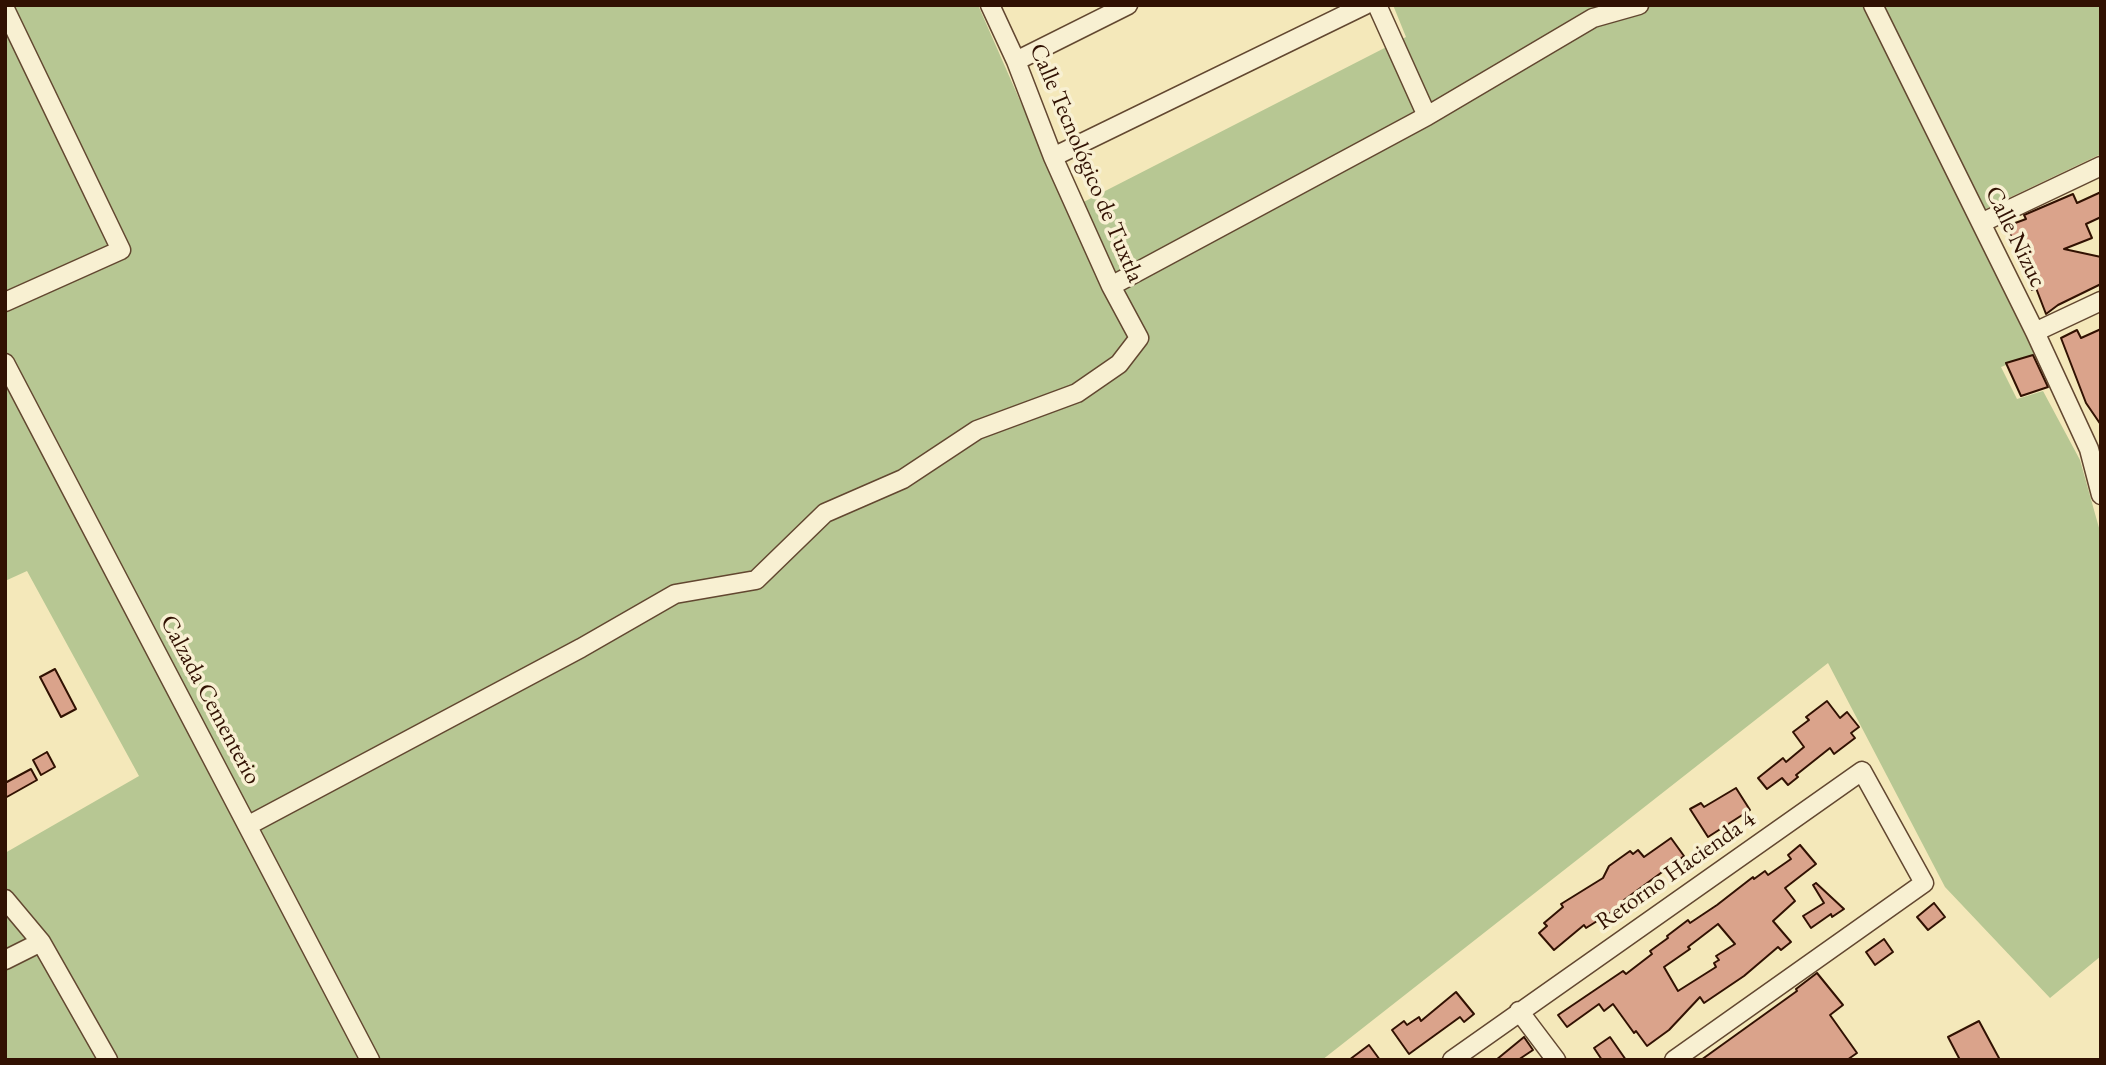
<!DOCTYPE html>
<html>
<head>
<meta charset="utf-8">
<style>
	body { margin:0 }
	#map { position:relative; width:2106px; height:1065px; overflow:hidden; background:#f4e8ba; font-family:"EB Garamond",serif }
	canvas { display:block }
	.frame { position:absolute; inset:0; border:7px solid #311102; pointer-events:none }
</style>
</head>
<body>
<div id="map">
<canvas width="2106" height="1065"></canvas>
<div class="frame"></div>
</div>
<script>
const g = document.querySelector('canvas').getContext('2d');
g.lineJoin = 'round';
function fill(path, color) { g.fillStyle = color; g.fill(path, 'evenodd'); }
const shape = rows => new Path2D(rows.map(r => 'M' + r).join(''));
function strokePath(path, color, width, dash) { g.strokeStyle = color; g.lineWidth = width; g.lineCap = dash ? 'butt' : 'round'; g.setLineDash(dash || []); g.stroke(path); }
function drawText(font, color, halo, rows, align = 'center') {
  g.font = font + ' "EB Garamond",serif'; g.lineWidth = 7; g.setLineDash([]); g.textBaseline = 'middle'; g.strokeStyle = halo; g.fillStyle = color; for (const [text, x, y, turn = 0] of rows) {
    g.save(); g.translate(x, y); g.rotate((+turn || 0) * Math.PI / 180); g.textAlign = isNaN(turn) ? turn : align; if (halo) g.strokeText(text, 0, 0); g.fillText(text, 0, 0); g.restore();
  }
}
const green = shape([
	[5,5,978,5,1068,210,1406,37,1393,5,2101,5,2101,154,1969,217,2037,353,2001,367,2017,399,2043,391,2080,460,2101,535,2101,956,2050,998,1945,887,1828,663,1322,1060,5,1060,5,853,139,776,27,571,5,581]
]);
const building = shape([
	[2101,192,2101,217,2086,224,2092,238,2064,249,2101,257,2101,284,2058,305,2046,314,2036,288,2032,290,2007,226,2026,219,2024,215,2073,194,2077,203,2101,192],
	[2101,329,2101,425,2086,403,2061,338,2077,330,2081,338,2101,329],
	[2033,355,2048,387,2021,396,2006,363,2033,355],
	[55,669,76,709,61,717,40,677,55,669],
	[1827,701,1840,718,1847,712,1859,727,1851,733,1855,738,1834,754,1830,748,1796,775,1798,777,1788,785,1782,778,1767,789,1758,778,1783,758,1786,762,1804,747,1793,732,1809,720,1806,717,1827,701],
	[47,752,55,767,41,775,33,760,47,752],
	[31,769,37,780,5,798,5,783,31,769],
	[1736,788,1750,810,1708,837,1690,809,1701,803,1704,807,1736,788],
	[1671,838,1684,856,1624,900,1626,903,1586,928,1584,925,1554,950,1539,933,1547,926,1544,923,1563,907,1561,904,1603,878,1609,866,1630,851,1633,854,1638,850,1644,857,1671,838],
	[1800,845,1816,864,1785,888,1795,901,1773,921,1791,942,1781,950,1778,947,1744,976,1704,1003,1700,997,1669,1030,1647,1046,1636,1031,1634,1033,1613,1004,1604,1011,1599,1004,1567,1027,1558,1015,1623,971,1626,974,1652,954,1650,951,1668,938,1667,936,1688,920,1690,923,1717,905,1753,877,1754,879,1765,871,1768,875,1791,859,1788,855,1800,845],
	[1718,924,1735,944,1716,956,1719,960,1714,963,1716,967,1678,991,1664,967,1690,949,1688,947,1718,924],
	[1816,883,1844,909,1832,917,1831,914,1811,928,1803,916,1824,903,1813,885,1816,883],
	[1934,903,1945,917,1928,930,1917,917,1934,903],
	[1884,939,1893,952,1875,965,1866,952,1884,939],
	[1817,973,1843,1005,1830,1015,1857,1053,1847,1060,1701,1060,1797,991,1796,989,1817,973],
	[1456,992,1474,1014,1464,1022,1460,1017,1409,1054,1392,1030,1404,1021,1407,1025,1419,1017,1421,1021,1456,992],
	[1979,1021,2000,1060,1960,1060,1948,1037,1979,1021],
	[1524,1037,1533,1050,1518,1060,1496,1060,1524,1037],
	[1610,1037,1626,1060,1602,1060,1594,1048,1610,1037],
	[1369,1045,1380,1060,1349,1060,1369,1045]
]);
const minor = shape([
	[1377,5,1427,116],
	[1873,5,2035,332,2089,449,2101,495],
	[5,9,121,250,5,302],
	[1016,61,1128,5],
	[1053,157,1365,5],
	[1981,223,2101,166],
	[1111,286,1427,116,1593,18,1639,5],
	[2035,332,2101,301],
	[5,363,370,1060],
	[249,825,581,648,675,594,756,580,825,513,903,479,977,430,1077,393,1119,364,1139,338,1111,286,1053,157,1016,61,990,5],
	[5,899,41,942,108,1060],
	[5,960,41,942],
	[1519,1011,1556,1060],
	[1452,1060,1862,771,1924,883,1674,1060]
]);
const streetNames = [
	["Calle Tecnológico de Tuxtla",1086,163,67],
	["Calle Nizuc",2015,237,64],
	["Calzada Cementerio",210,700,62],
	["Retorno Hacienda 4",1676,871,-35]
];
fill(green, '#b7c793');
fill(building, '#daa38b');
strokePath(building, '#311102', 2);
strokePath(minor, '#624730', 21);
strokePath(minor, '#f8f0d2', 18);
drawText('24px', '#311102', '#f8f0d2', streetNames);
</script>
</body>
</html>
